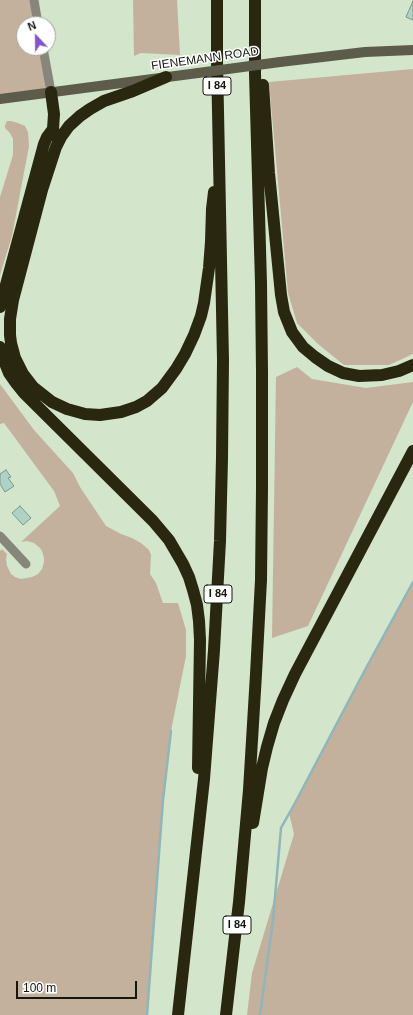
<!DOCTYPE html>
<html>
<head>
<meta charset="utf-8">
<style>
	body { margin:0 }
	#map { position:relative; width:413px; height:1015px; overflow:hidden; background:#d3e5cb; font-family:Arial,sans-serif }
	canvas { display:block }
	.north { position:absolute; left:16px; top:16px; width:40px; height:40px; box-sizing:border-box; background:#fff; border:1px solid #a0a39f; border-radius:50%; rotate:338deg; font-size:11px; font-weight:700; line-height:16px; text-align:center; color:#12180f }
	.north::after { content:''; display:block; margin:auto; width:14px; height:18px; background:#8254cd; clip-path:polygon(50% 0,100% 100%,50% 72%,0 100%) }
	.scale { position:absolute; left:16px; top:981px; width:121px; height:18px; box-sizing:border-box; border:2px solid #12180f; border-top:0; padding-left:5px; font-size:12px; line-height:14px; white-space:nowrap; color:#12180f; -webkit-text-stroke:3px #fff; paint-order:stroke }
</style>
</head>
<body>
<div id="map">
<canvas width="413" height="1015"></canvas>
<div class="north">N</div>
<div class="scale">100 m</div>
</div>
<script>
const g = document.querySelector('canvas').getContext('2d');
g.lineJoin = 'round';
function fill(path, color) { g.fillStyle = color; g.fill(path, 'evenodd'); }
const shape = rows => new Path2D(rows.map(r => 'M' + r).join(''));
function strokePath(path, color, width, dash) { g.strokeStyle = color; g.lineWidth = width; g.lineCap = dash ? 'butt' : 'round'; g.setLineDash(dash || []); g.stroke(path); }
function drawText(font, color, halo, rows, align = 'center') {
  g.font = font + ' Arial,sans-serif'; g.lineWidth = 3; g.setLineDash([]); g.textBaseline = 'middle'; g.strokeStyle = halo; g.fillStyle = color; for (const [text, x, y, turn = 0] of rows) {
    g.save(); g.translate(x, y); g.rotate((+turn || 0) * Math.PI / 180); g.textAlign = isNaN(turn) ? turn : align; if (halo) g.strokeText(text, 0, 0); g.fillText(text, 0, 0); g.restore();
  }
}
const green = shape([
	[0,0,32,0,37,24,24,24,24,48,42,48,51,92,0,98],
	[133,0,177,0,180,55,141,53,134,56],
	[413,69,413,354,389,365,344,365,318,344,297,323,288,293,269,82],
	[7,121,11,121,18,123,25,126,28,132,29,146,12,236,0,275,0,197,13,155,13,139,10,133,5,128,5,125],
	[297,367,312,379,366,388,413,382,413,402,308,626,272,638,276,377],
	[0,384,34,430,73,473,80,487,106,526,121,534,132,538,141,543,149,550,151,555,150,574,156,583,163,603,178,603,186,630,186,656,171,731,163,800,147,1015,0,1015,0,550,1,551,2,549,7,554,6,559,7,566,11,574,15,577,21,579,32,577,38,574,42,569,44,562,44,558,42,551,40,548,34,543,27,541,21,542,60,506,54,491,4,423,0,424],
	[413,582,413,1015,247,1015,252,973,294,834,289,813]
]);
const stream = shape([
	[147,1015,163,800,171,731],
	[260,1015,273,920,281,828,295,803,365,670,413,582]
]);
const building = shape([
	[413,1,413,20,406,17,413,1],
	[6,470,11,477,8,478,14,486,5,492,0,484,0,474,6,470],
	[20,506,31,518,23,525,12,513,20,506]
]);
const minor = shape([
	[34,0,38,24],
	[43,48,51,92],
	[0,536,26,564]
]);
const secondary = shape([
	[280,62,365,52,413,50],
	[0,99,198,73]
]);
const motorway = shape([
	[166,77,133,91,104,101,90,109,80,116,69,126,61,137,56,147,42,190,13,300,10,319,10,335,11,343,15,358,23,374,33,387,38,391,52,402,67,409,85,414,100,415,121,412,136,407,147,401,162,388,176,369,185,354,194,335,201,316,204,303,209,268,211,242,212,209,214,192],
	[263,85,269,173,281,295,284,312,292,332,303,347,315,357,328,366,343,373,359,376,382,375,399,371,413,365],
	[51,92,54,114,53,129,55,136],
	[0,307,44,144,47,137,53,129],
	[0,347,5,363,9,373,16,383,24,393,153,521,169,540,183,564,189,577,193,590,197,605,199,621,200,640,198,768],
	[253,823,262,768,267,747,274,723,283,700,295,674,413,451],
	[178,1015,204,779,214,650,220,541,222,458,223,360,217,61,217,0],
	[226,1015,239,902,249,790,256,674,261,580,262,489,262,372,261,283,255,74,255,0]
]);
const secondaryBridge = shape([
	[198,73,280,62]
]);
const shields = [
	[217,86,28],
	[218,594,28],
	[237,925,28]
];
const shieldNames = [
	["I 84",217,86],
	["I 84",218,594],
	["I 84",237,925]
];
const streetNames = [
	["FIENEMANN ROAD",205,59,-8]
];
fill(green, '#c3b19d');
strokePath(stream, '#8fb6b8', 2.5);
fill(building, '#b0d2c4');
strokePath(building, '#79978a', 1);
strokePath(minor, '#87867a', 9);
strokePath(secondary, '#5d5c4b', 10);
strokePath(motorway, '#29270f', 12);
strokePath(secondaryBridge, '#5d5c4b', 10);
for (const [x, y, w] of shields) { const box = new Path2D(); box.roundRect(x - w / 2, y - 9, w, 18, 3); g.fillStyle = '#fff'; g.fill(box); strokePath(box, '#12180f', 1); }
drawText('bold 11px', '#12180f', null, shieldNames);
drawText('12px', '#12180f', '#fff', streetNames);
</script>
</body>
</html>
